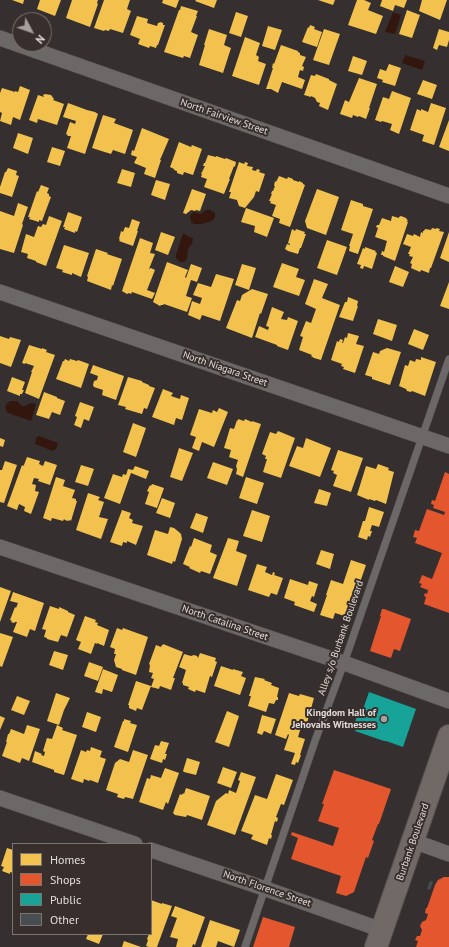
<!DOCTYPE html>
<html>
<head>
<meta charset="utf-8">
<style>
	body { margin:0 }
	#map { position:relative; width:449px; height:947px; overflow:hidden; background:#35302f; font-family:"PT Sans",sans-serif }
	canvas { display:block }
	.legend { position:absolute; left:12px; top:843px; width:140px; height:92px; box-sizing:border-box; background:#382f2c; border:1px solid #7c7471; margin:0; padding:5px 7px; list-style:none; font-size:12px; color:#e1dbd9 }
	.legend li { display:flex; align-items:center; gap:8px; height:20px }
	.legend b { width:20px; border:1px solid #7c7471 }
	.north { position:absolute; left:12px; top:12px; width:40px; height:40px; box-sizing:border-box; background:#382f2c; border:1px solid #7c7471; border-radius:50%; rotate:131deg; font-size:11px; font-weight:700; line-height:16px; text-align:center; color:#e1dbd9 }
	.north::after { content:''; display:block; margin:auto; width:14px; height:18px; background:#a59f9e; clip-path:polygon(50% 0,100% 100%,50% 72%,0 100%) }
</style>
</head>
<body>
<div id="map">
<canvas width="449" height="947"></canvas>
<ul class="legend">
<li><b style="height:11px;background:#f2c14e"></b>Homes</li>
<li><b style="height:11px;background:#e4572e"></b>Shops</li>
<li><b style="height:11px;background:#17a398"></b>Public</li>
<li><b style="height:11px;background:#484d4f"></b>Other</li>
</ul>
<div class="north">N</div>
</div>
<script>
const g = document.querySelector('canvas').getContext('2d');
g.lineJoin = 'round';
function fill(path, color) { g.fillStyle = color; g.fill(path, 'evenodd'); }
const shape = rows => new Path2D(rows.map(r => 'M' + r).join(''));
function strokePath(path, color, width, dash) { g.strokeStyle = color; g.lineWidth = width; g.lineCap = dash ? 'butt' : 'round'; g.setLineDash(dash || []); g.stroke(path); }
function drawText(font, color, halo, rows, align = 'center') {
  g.font = font + ' "PT Sans",sans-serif'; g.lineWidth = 4; g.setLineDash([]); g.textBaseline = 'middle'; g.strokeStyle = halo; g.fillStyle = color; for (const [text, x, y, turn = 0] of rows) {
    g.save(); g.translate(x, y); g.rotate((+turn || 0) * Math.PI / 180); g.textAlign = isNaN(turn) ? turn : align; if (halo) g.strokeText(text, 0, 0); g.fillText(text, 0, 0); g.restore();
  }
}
const water = shape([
	[393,12,401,15,395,34,385,32],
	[405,55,425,61,422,70,402,63],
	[206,210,210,210,215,213,215,217,213,220,209,222,201,224,194,224,191,222,190,216,193,212,200,214],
	[183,233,189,237,193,238,192,244,188,249,187,259,185,261,183,262,180,262,176,258,176,255],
	[10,401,17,401,22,406,25,406,31,403,36,404,31,421,8,413,6,410,5,407,7,404],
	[39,436,58,443,56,449,53,451,35,444,36,438]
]);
const homes = shape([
	[12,0,24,0,23,4],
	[40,0,61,0,55,16,37,9],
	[72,0,98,0,97,3,98,4,90,27,66,18],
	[104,0,130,0,127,9,131,11,123,33,110,29,109,31,105,30,104,31,94,28],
	[163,0,179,0,176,8,162,3],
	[196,0,217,0,214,8,195,1],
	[318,0,335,0,333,5],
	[357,0,364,0,371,3,368,10,383,16,376,34,348,25],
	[382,0,407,0,404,8,395,5,393,11,380,6],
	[422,0,447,0,440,20,419,11],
	[181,6,198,11,196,16,197,16,191,32,198,35,190,58,184,56,183,58,164,52,179,10,180,10],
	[407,10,420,15,412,38,399,34],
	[236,12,248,16,241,37,229,33],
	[137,16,148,19,147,23,157,26,158,23,159,23,160,22,163,23,163,25,165,25,158,45,157,45,156,48,150,46,149,48,138,44,140,39,130,35],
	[310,25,315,27,314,29,322,32,317,47,302,42,308,27,309,28],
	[268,26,282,30,275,50,262,46],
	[209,29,227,35,224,45,231,48,223,73,199,65,205,45,204,45],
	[324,29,340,34,329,65,313,60],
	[439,29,449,32,449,40,447,47,439,45,437,50,433,48],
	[245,37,260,43,256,55,259,57,258,61,266,64,259,85,232,76],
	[281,45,298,51,298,52,300,53,300,55,306,57,302,66,304,67,303,71,300,70,298,77,305,80,302,89,282,82,278,93,271,89,266,89,273,68,272,68,273,63,274,64],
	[353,56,367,61,362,75,348,71],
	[389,64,401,68,395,86,382,82,383,80,377,78,380,69,386,71],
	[316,74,329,79,329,80,337,84,328,110,319,106,320,103,317,102,315,98,311,96,311,97,304,95,311,75,315,76],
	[359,78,377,84,369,108,370,108,366,119,359,116,358,117,353,115,352,118,340,114,345,100,349,102],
	[423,80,437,85,432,99,417,94],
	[20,86,30,90,20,120,13,117,11,125,0,121,2,113,0,112,0,93,2,88,15,92,15,91,18,92],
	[392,91,411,98,399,134,390,130,392,124,382,121,381,122,375,120,383,97,389,99],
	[45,94,51,95,54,99,53,100,64,104,57,125,38,119,37,123,29,120,38,95,44,97,43,95],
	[68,103,87,110,95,112,98,114,85,154,67,148,71,136,67,136,68,135,66,134,70,122,75,124,76,121,63,117],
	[431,103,446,108,434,145,422,141,424,135,410,130,417,109,421,111,421,109,428,112],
	[103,115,116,119,114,123,133,130,125,154,113,150,111,154,92,148],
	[449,120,449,151,439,147],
	[142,128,169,139,160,160,161,160,155,178,144,174,146,168,134,163,137,157,131,155,132,150,134,151],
	[18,133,33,138,28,154,13,148],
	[179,142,191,147,192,145,202,149,193,175,184,172,183,175,177,173,177,171,174,170,174,169,170,167],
	[52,147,65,151,60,166,47,162],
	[208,155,216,157,216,156,225,159,226,158,236,162,235,167,234,166,229,179,230,179,224,194,204,187,207,179,201,177,202,174,201,174,205,166,203,166,204,163,205,163],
	[239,162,244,164,245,162,248,163,247,166,253,167,252,170,256,171,257,169,260,170,259,172,265,174,259,192,256,191,254,197,245,208,239,206,237,200,229,198,231,192,229,192],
	[8,168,17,171,16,175,19,176,12,197,0,193,0,187,5,172,6,172],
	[122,169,135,173,131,187,117,183],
	[279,176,287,179,288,177,293,179,293,180,299,182,299,181,303,183,303,184,305,185,290,227,279,223,280,219,272,216,276,205,270,203,271,201,269,201,272,194,271,194,272,191,273,191,275,186,274,186,275,181,276,182],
	[156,180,170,184,165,200,151,195],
	[41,185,49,188,47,193,49,194,49,196,51,197,42,221,39,220,39,222,29,219,30,217,28,217,37,191,38,192],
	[192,189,206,194,200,211,196,210,195,211,191,210,186,214,183,213],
	[317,189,339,197,326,235,307,228,305,221],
	[351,200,363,204,363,206,373,209,358,254,349,251,350,246,349,246,353,234,341,230],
	[18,203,28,207,22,224,23,225,14,253,0,249,0,211,14,216],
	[246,208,274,218,267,237,254,232,255,226,241,222],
	[68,212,82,217,77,232,75,231,75,233,64,229,65,227,63,227],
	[49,216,62,221,46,266,36,262,36,261,27,258,28,254,21,252,26,234,34,237,38,226,41,227,43,224,46,225],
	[392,216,399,218,399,217,401,216,406,218,408,221,406,221,408,222,395,261,383,256,383,255,381,255,382,251,384,252,387,241,375,237,378,228,376,227,377,225,379,225,382,218,391,221],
	[132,219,140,222,137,231,138,231,133,246,119,241,120,240,119,239,121,231,123,232,125,227,129,228],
	[432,228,436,229,436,228,440,229,439,231,444,232,431,268,430,268,429,273,421,270,420,272,411,268,412,264,410,263,413,257,409,256,410,254,408,254,411,247,403,244,407,234,413,236,414,234,420,237,421,232,423,233,423,231,424,231,425,229,431,230],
	[292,229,295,231,296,229,305,232,304,234,306,234,301,248,300,248,298,254,288,251,285,249,287,244,290,245,290,244,288,243],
	[161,232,175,237,168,255,155,250],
	[449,232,449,262,440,258],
	[140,238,153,243,150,253,155,254,149,269,151,268,155,270,147,290,155,293,152,299,132,292,131,294,129,293,127,294,122,291],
	[327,240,347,247,337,275,317,268],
	[64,245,89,253,81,277,72,273,72,275,62,272,63,270,56,268],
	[365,247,376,251,375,252,377,253,372,269,364,266,363,269,360,268,361,265,357,264,363,248,365,249],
	[96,249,108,253,107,254,122,259,113,286,112,285,111,290,87,281,88,277,87,276],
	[167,262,188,270,185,277,186,278,191,264,202,268,197,282,191,280,186,296,192,298,187,312,164,304,163,305,161,305,160,306,153,302],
	[282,263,299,269,296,277,305,280,299,296,273,287],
	[242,264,256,268,249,290,235,285],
	[395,266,409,272,403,287,389,282],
	[216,274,234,279,220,321,202,315,200,320,188,315,192,301,200,304,202,298,193,295,198,283,211,287],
	[314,279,328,284,322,298,340,305,321,360,314,358,311,356,312,355,299,350,303,337,300,336,306,321,311,323,316,309,305,304],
	[449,282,449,309,440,306],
	[252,289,268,294,261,314,260,313,252,338,226,328,237,300,240,301,242,295],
	[348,297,358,301,357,306,358,306,353,321,339,317,345,302,347,302],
	[272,307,284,312,281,319,287,320,288,317,298,321,288,350,277,346,277,345,255,337,259,326,268,330,269,327,266,326],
	[378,319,397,325,392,341,373,334],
	[414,329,429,335,423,350,408,344],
	[348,333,359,336,356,344,364,346,355,373,343,369,344,367,341,366,342,364,331,360,337,341,339,342,340,339,343,340,342,343,343,343,345,337,347,338],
	[0,336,9,339,10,337,21,340,11,367,0,363],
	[29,345,42,349,42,348,47,350,46,352,55,355,39,399,25,393,32,372,31,372,34,366,25,363,25,364,22,363],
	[387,348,401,352,390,385,372,379,372,377,365,375,373,352,379,354,380,351],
	[421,357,436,362,425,396,412,391,411,392,407,391,406,389,399,386,405,365,408,366,410,360,415,362,416,359,421,360],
	[65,359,69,361,70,359,77,361,78,360,89,364,81,388,56,379,63,361,64,361],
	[93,365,124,376,116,400,102,395,103,390,94,387,93,385,94,381,97,380,98,376,90,373],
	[12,377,25,382,22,390,24,390,22,394,20,394,20,396,7,391],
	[128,377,142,381,142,382,149,385,149,386,155,388,147,409,144,408,142,414,125,409,126,407,118,405],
	[163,389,173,393,171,396,180,399,181,395,189,398,182,420,176,418,174,425,152,417],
	[44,392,57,397,57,398,65,401,60,415,52,412,49,419,36,415],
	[80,402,94,407,89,421,84,419,81,428,74,425,77,417,75,416],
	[219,408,228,412,214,447,202,442,199,451,192,448,196,437,190,435,199,409,212,413,213,410,217,412],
	[238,419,244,421,245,419,252,422,252,421,261,424,243,477,236,474,237,469,236,466,238,460,229,457,231,450,224,448,230,428,234,429,237,420,238,421],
	[133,423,146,428,136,457,123,452],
	[278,431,295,438,281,478,263,472,267,459,265,459,266,456,262,454,270,432,276,434],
	[0,438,5,440,3,447,0,446],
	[306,438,331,448,320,477,289,466,297,446,303,448],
	[179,448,193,453,182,481,170,477],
	[338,450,363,458,351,492,333,486,337,475,333,473,334,471,331,470],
	[27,457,40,461,39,464,43,466,45,461,57,465,50,485,38,481,39,479,34,478,32,484,36,485,35,491,39,492,31,514,24,511,25,507,19,504,17,510,7,506,10,498,22,465,23,466,24,465],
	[5,461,17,465,4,503,0,502,0,470,2,470],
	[213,462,233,469,227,485,207,478],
	[378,464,389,468,388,470,394,472,386,504,376,500,375,501,369,499,369,500,357,495,366,466,376,469],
	[81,465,94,469,88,486,75,482],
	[135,466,149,471,146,479,131,473,120,504,104,498,113,474,122,477,123,474,126,475,128,469,133,470],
	[56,477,65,480,63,486,75,490,72,498,76,499,76,501,77,501,71,521,70,520,68,521,65,520,64,519,63,521,52,518,51,521,43,518],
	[246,477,264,483,257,504,239,498],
	[152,484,164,488,157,508,145,504,149,492,147,491,150,485,151,486],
	[319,489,331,493,327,506,314,503],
	[88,493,100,497,98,500,104,502,99,517,108,519,101,539,76,530],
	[162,498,175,503,170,518,156,513],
	[369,507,384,512,379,527,372,525,370,531,372,531,370,537,368,536,367,540,358,537,363,521,365,521],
	[122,510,131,513,129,518,133,520,132,523,143,526,136,545,127,541,127,543,123,542,122,546,110,542],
	[252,510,270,516,262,542,243,536],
	[196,513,208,517,203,533,190,528],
	[170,527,174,528,179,532,181,534,182,539,175,562,173,561,172,564,147,555,155,530,168,534],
	[194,538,212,545,210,552,217,555,210,574,201,571,200,573,189,568,190,567,183,564,190,546,191,547],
	[228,538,239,541,236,551,247,555,237,586,213,578],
	[321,550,334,554,330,569,316,564],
	[351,560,366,565,348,617,335,613,333,619,320,615,327,595,326,595,331,580,343,584],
	[257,564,267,567,265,572,272,575,273,572,275,573,274,575,283,578,277,595,271,593,269,597,248,590],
	[290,579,308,585,309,581,318,584,314,597,312,596,310,601,317,604,314,612,294,605,295,602,284,598],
	[0,587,11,591,0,622],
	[13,592,44,603,35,631,30,629,27,637,13,632,17,622,15,622,14,623,11,622,12,621,10,620,15,607,16,608,18,603,10,601],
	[50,606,59,609,59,607,68,611,68,612,75,615,67,637,61,635,58,642,47,639,47,638,44,637,46,630,42,629],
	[85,616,96,620,95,622,98,623,97,625,109,630,104,646,97,643,97,644,95,643,91,654,78,649,81,642,76,640],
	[117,628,122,630,123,628,148,637,136,675,122,670,122,669,116,667,114,660,116,654,114,654,115,649,110,647],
	[0,633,13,637,2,667,0,666],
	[163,644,183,652,173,678,175,678,171,690,160,686,159,689,151,687,154,679,151,678,153,673,149,672,150,665,149,664,156,645,161,647,162,645,163,645],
	[54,651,68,655,63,670,49,665],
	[200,653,216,658,215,661,217,662,212,677,210,676,205,693,196,690,195,692,188,689,189,687,183,685,183,683,182,683,186,670,179,667,184,654,191,656,194,655,197,656,198,658],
	[89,662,103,667,98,681,84,676],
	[221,666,233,670,233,669,243,672,241,676,246,678,240,695,214,686],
	[103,669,118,675,112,692,103,689,102,694,95,692],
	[255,677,265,679,264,680,272,683,271,685,279,688,277,697,278,697,278,700,276,700,274,704,269,703,266,712,248,706,251,696,249,696],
	[136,681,151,686,142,710,137,708,136,711,129,708,129,705,128,705],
	[56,693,70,698,64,710,59,725,47,721],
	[289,693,299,696,300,694,314,698,307,723,303,721,298,737,305,739,300,755,301,755,298,763,296,762,295,765,291,764,295,753,284,750,289,735,288,734,286,739,275,735],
	[17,696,30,701,24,715,11,710],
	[227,711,239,716,229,747,215,742],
	[87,712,101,717,96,732,82,727],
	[262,715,276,719,271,734,264,731,262,735,257,733],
	[0,716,5,718,0,730],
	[124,719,131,721,130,723,137,725,128,752,114,747,123,721,124,721],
	[27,725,40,729,29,761,22,758,20,763,2,756,7,742,6,742,8,734,9,734,11,729,24,734],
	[57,725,63,728,62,730,77,735,64,775,54,772,54,770,32,762,35,751,42,754,41,755,44,756,45,752,43,751,47,738,52,739],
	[161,741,169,743,165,754,167,754,165,760,163,759,162,763,150,759,155,745,159,746],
	[91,747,102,751,100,757,106,759,98,783,90,780,89,781,84,779,83,783,71,779,81,750,86,752,87,750,90,751],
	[133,750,148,755,133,799,125,797,124,799,117,797,118,794,106,790,115,763,120,759,129,762],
	[187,758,200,762,196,775,184,772,183,771],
	[223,767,237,772,231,788,217,783],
	[165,768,179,773,168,804,166,802,163,810,139,802,147,778,150,779,151,775,161,778],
	[241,772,256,777,235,835,207,825,216,801,226,793,228,794,229,790,236,793,240,781,238,780],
	[276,774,293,780,284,805,281,804,276,817,278,818,277,822,275,821,271,835,272,835,271,839,269,838,267,845,251,839,253,835,241,831,255,795,267,799],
	[186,788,210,796,202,820,187,815,186,817,175,815,173,813,180,794,182,795,183,793,184,794],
	[7,848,13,850,13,873,10,872,10,874,2,871,4,867,1,866],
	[151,900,162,904,162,903,172,906,157,947,149,947,146,946,148,940,147,939,149,934,151,934],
	[175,906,205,917,195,945,193,944,192,947,176,947,178,939,170,937,177,918,171,916],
	[210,920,240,930,234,947,218,941,216,947,201,947],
	[88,934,103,934,99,944,86,939],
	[124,941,141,947,122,947]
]);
const shops = shape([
	[445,472,449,474,449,613,424,604,426,597,424,596,425,593,427,594,428,590,420,587,422,584,419,583,422,575,432,579,442,553,415,543,417,538,413,537,415,530,419,531,427,509,444,515,445,512,433,508,434,505,431,504,432,500,435,501],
	[382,609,384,609,411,619,400,651,394,649,391,658,370,651,381,616,380,616],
	[334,770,391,789,379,824,378,824,372,840,374,841,368,858,366,857,354,892,346,896,336,893,341,876,291,859,298,838,291,835,292,832,333,846,339,828,318,821,324,804,322,804],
	[444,877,449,877,449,947,416,947,418,941,415,940,417,936,420,936,422,930,420,926,422,922,426,920,428,914,425,913,426,908,427,908,435,885,438,880],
	[263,917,295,927,289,947,253,947]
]);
const public = shape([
	[369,692,416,709,403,747,386,741,384,741,355,731,358,723,355,722,358,714,361,715]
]);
const building = shape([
	[430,881,433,882,430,890,427,889]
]);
const lane = shape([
	[245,947,315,741,344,663,449,359]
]);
const street = shape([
	[0,38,449,196],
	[0,292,449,446],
	[0,547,344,663,449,701],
	[0,798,135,844],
	[413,841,449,854],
	[151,850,266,889,382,930]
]);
const primary = shape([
	[376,947,449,736]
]);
const markers = [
	[384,719,4,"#a59f9e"]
];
const streetNames = [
	["North Fairview Street",224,117,19],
	["North Niagara Street",225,369,19],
	["North Catalina Street",225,623,19],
	["Alley s/o Burbank Boulevard",341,638,-71],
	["Burbank Boulevard",413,842,-71],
	["North Florence Street",267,889,19]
];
const poiNames = [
	["Kingdom Hall of",376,713],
	["Jehovahs Witnesses",376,725]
];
fill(water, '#33170e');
fill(homes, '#f2c14e');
fill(shops, '#e4572e');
fill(public, '#17a398');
fill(building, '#484d4f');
strokePath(lane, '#544f4e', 8);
strokePath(street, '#544f4e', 16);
strokePath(primary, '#544f4e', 24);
strokePath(lane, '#6c6867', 7);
strokePath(street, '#6c6867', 15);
strokePath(primary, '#716966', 22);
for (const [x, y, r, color] of markers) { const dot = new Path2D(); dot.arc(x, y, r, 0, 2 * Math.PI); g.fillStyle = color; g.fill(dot); strokePath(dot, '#382f2c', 1.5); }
drawText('10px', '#e1dbd9', '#382f2c', streetNames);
drawText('bold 10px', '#e1dbd9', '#382f2c', poiNames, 'right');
</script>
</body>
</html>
